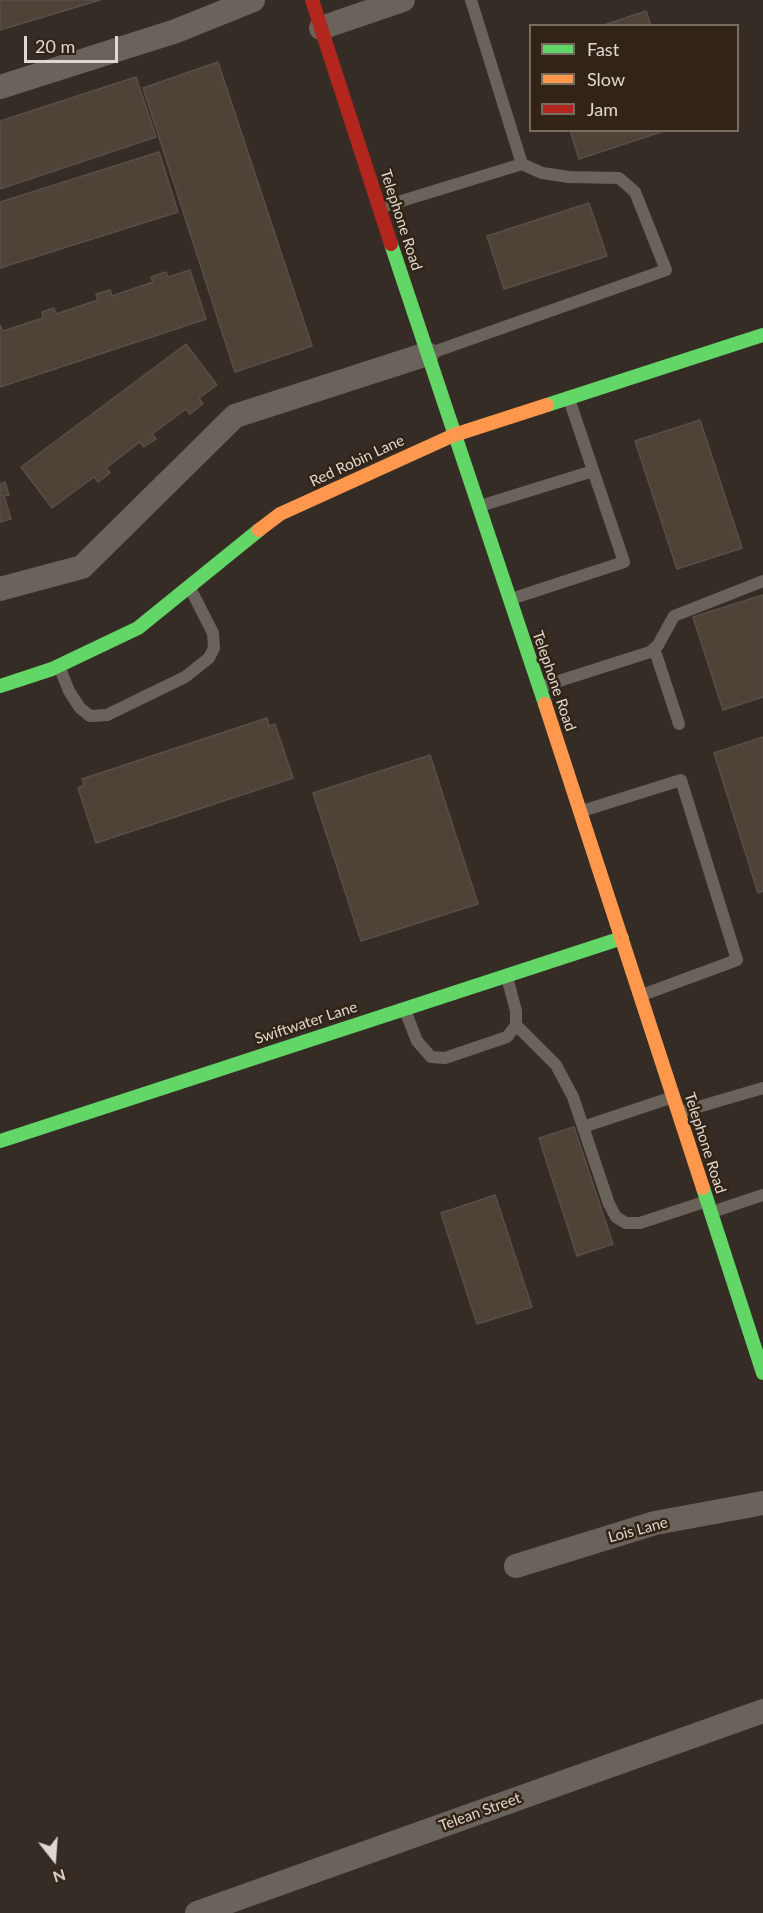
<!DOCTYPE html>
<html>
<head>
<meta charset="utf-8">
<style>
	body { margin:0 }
	#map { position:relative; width:763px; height:1913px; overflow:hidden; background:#352d25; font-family:Lato,sans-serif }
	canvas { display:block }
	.legend { position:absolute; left:529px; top:24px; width:210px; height:108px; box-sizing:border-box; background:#312416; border:2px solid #776c60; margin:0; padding:8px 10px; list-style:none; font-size:18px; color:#e0d7ce }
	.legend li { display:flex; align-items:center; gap:12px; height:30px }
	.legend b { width:30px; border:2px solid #776c60 }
	.north { position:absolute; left:24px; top:1829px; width:60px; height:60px; -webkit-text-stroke:4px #312416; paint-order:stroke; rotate:163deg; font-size:16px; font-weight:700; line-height:24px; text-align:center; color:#e0d7ce }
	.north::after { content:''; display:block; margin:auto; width:21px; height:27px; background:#e0d7ce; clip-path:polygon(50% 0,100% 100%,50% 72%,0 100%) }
	.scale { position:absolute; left:24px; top:36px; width:94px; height:27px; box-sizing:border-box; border:3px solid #e0d7ce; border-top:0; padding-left:8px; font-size:18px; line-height:21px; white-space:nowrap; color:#e0d7ce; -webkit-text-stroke:4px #312416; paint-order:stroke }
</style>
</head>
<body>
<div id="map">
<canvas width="763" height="1913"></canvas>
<ul class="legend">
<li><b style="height:8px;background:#63d668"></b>Fast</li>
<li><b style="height:8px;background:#ff974d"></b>Slow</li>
<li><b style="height:8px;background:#b3261e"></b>Jam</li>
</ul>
<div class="north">N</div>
<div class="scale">20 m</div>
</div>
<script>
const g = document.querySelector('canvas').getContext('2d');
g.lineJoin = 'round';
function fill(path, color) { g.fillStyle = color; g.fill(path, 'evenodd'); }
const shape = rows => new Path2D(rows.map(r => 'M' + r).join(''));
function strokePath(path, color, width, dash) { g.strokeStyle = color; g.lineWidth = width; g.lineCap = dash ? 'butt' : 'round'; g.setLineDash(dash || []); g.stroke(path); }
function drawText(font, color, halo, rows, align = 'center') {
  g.font = font + ' Lato,sans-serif'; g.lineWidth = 5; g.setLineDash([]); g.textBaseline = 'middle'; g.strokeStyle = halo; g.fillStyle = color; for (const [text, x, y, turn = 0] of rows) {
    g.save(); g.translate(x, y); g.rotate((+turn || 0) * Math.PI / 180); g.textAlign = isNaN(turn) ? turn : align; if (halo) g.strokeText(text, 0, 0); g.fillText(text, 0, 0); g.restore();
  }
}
const building = shape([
	[0,0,100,0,0,30,0,0],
	[646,11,651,26,601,26,646,11],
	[218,62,312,346,235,372,143,88,218,62],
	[136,77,156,137,0,189,0,121,136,77],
	[570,130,667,130,579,159,570,130],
	[159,152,178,212,0,268,0,202,159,152],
	[589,203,607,256,504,289,487,236,589,203],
	[190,270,206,319,0,387,0,325,3,331,43,318,42,312,54,308,56,314,98,300,96,294,110,290,112,296,153,282,151,277,166,272,168,277,190,270],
	[186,344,217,385,199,398,203,404,190,414,186,409,152,434,156,439,144,447,140,442,106,468,110,473,98,482,94,477,52,508,21,467,186,344],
	[700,420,742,548,677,569,635,441,700,420],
	[5,482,9,495,4,496,11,519,0,522,0,484,5,482],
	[763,595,763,697,723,710,693,617,763,595],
	[267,718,269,726,275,724,293,778,96,843,78,788,84,785,82,779,267,718],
	[763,737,763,891,758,893,714,753,763,737],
	[430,755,478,904,361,941,313,793,430,755],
	[574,1127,613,1244,577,1256,539,1138,574,1127],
	[495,1195,532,1307,477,1324,441,1213,495,1195]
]);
const lane = shape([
	[471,0,522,164],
	[382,207,522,164,542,173,569,177,619,178,635,192,666,270,428,354],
	[480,506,593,471],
	[511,599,624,562,569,399],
	[654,648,679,724],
	[59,666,69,691,80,708,90,716,107,715,185,677,209,658,214,648,213,633,190,588],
	[540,687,650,652,658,645,674,616,763,581],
	[582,811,681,780,737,960,642,995],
	[405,1010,417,1041,431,1057,445,1058,507,1037,516,1025,516,1011,507,977],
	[516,1025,556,1065,573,1097,609,1204,616,1217,626,1223,640,1223,707,1201],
	[681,1112,763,1088],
	[583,1127,673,1097],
	[712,1212,763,1195]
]);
const street = shape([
	[321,28,403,0],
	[0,87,176,31,253,0],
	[0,589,82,567,235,416,427,354],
	[516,1566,655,1523,763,1503],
	[197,1913,763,1711]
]);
const fast = shape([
	[391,244,545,704],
	[547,405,763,335],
	[0,686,52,669,138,628,259,530],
	[0,1141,622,938],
	[703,1188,763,1373]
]);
const slow = shape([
	[259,530,280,514,454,435,547,405],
	[545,704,703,1188]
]);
const jam = shape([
	[312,0,391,244]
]);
const streetNames = [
	["Telephone Road",401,220,72],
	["Red Robin Lane",357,461,-25],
	["Telephone Road",554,681,71],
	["Swiftwater Lane",306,1023,-18],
	["Telephone Road",705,1143,72],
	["Lois Lane",638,1530,-15],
	["Telean Street",480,1812,-20]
];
fill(building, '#4f4236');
strokePath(building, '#575049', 1.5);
strokePath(lane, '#6a635c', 12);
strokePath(street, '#6a635c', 24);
strokePath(fast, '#63d668', 14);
strokePath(slow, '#ff974d', 14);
strokePath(jam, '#b3261e', 14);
drawText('15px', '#e0d7ce', '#312416', streetNames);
</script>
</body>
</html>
